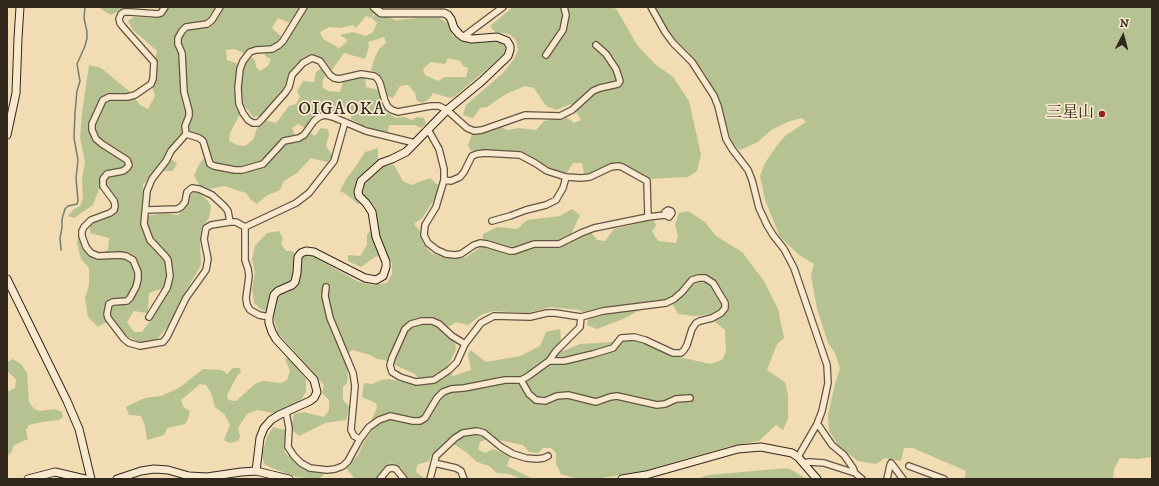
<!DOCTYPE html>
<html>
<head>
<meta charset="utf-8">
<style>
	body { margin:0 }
	#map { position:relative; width:1159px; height:486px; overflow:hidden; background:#f2dcb4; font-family:"IM FELL DW Pica",serif }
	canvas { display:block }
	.frame { position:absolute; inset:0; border:8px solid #31271c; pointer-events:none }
	.north { position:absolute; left:1103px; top:16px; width:40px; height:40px; -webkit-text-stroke:3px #f7e8ce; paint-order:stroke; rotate:6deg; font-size:11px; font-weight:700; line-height:16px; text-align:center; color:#31271c }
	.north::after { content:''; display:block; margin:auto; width:14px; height:18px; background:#31271c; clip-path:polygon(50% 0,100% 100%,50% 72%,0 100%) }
</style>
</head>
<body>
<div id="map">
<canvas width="1159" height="486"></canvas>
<div class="frame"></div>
<div class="north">N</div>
</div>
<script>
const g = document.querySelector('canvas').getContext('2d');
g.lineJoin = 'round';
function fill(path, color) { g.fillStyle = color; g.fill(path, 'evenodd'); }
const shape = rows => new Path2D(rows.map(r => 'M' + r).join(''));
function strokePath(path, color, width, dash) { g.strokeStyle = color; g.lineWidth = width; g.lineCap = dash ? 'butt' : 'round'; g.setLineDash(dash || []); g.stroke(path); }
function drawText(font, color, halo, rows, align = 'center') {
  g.font = font + ' "IM FELL DW Pica","Noto Serif JP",serif'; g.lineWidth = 3.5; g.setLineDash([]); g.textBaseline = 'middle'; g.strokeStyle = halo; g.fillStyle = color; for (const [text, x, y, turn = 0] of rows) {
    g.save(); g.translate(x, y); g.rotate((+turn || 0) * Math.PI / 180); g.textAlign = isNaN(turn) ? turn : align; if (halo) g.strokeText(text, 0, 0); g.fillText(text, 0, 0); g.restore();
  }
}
const green = shape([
	[100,7,126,7,111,15,101,9],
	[157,7,301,7,290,23,278,18,272,28,282,37,277,45,246,54,235,49,226,50,227,60,239,64,235,94,236,108,240,114,230,133,229,141,237,145,245,146,253,140,258,126,265,120,276,123,289,106,296,104,300,97,297,91,303,81,314,82,316,72,321,69,325,76,323,80,322,87,328,91,340,92,343,82,355,78,365,78,366,87,379,90,386,112,396,118,404,117,412,120,417,117,424,118,426,124,421,128,414,125,389,125,388,132,381,131,362,125,351,119,350,109,341,107,339,113,330,114,310,124,305,128,298,124,292,128,297,141,305,138,310,133,315,136,321,128,328,129,329,135,326,146,333,156,327,162,311,158,297,173,284,181,280,190,266,196,257,204,251,200,246,193,224,186,210,189,199,185,194,175,200,163,208,153,208,143,202,137,182,132,167,150,169,158,177,163,173,171,154,171,143,185,142,208,146,216,164,213,178,215,186,205,188,198,191,192,199,193,208,201,211,206,209,218,202,227,200,237,201,265,180,301,170,324,156,340,139,342,126,336,116,326,107,322,98,327,88,317,85,298,89,285,89,268,81,259,77,243,78,235,82,239,86,251,100,254,108,250,109,238,90,233,90,224,113,215,117,204,110,190,99,189,93,205,74,218,68,216,74,209,80,206,83,198,82,180,85,162,80,138,82,113,89,65,101,68,129,91,140,105,148,109,155,96,150,80,157,51,133,30,128,21,134,17,154,18,159,10],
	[161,289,166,294,153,317,142,332,134,332,127,322,134,311,147,313,148,310,149,293],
	[308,7,372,7,375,12,371,18,366,16,356,28,353,25,341,28,329,27,320,32,323,39,339,48,346,43,347,40,340,35,353,32,366,36,373,32,377,23,372,18,376,13,396,20,419,18,439,18,448,23,453,36,463,42,477,43,500,41,506,48,503,54,493,64,454,97,450,98,433,93,430,98,423,103,417,101,415,93,408,85,400,86,393,98,388,96,382,78,371,70,375,57,379,49,386,43,384,37,368,42,369,47,365,59,344,53,332,70,326,62,319,57,310,55,296,64,288,74,285,86,273,101,260,116,253,117,249,111,241,104,240,87,244,66,249,56,255,60,256,67,260,71,268,66,271,59,266,57,264,53,279,48,285,41,297,25],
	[448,58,460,61,463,66,468,68,466,77,445,77,438,81,425,75,423,69,431,62,445,64],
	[513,7,613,7,617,10,637,45,655,64,673,77,689,101,701,155,697,171,688,177,648,179,627,166,612,164,597,172,584,174,582,163,573,163,567,173,555,172,523,153,506,151,487,150,471,151,468,145,472,134,492,131,500,126,507,130,519,128,536,130,544,121,566,117,574,123,581,120,571,104,556,110,546,106,534,88,525,86,506,94,487,107,480,108,473,118,463,115,466,105,503,73,514,59,518,50,516,40,509,34,495,32,490,26],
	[655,7,1152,7,1152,457,1138,459,1120,458,1114,469,1113,479,965,479,966,471,913,448,904,448,901,461,885,458,876,464,858,461,839,446,829,431,828,415,835,384,840,368,835,353,828,343,817,309,811,275,814,264,799,255,780,237,765,200,760,176,765,163,778,144,786,135,806,122,802,118,790,121,771,130,758,142,740,150,732,143,718,98,706,75,688,52,671,36],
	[378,148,378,158,384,166,394,165,403,181,411,185,430,178,439,186,435,198,423,217,414,224,420,231,423,244,431,253,445,258,465,258,482,246,483,234,497,227,517,229,527,220,560,216,572,209,580,215,569,239,590,231,597,240,605,241,614,229,647,221,654,221,656,226,652,231,658,241,676,243,678,236,675,225,679,213,688,211,705,222,716,236,742,252,764,281,778,309,784,338,777,344,767,370,785,382,788,395,788,419,783,430,776,425,759,441,730,446,640,472,594,479,577,479,561,474,556,464,556,453,551,448,543,448,538,453,529,452,523,445,489,438,480,442,478,449,485,453,493,449,505,454,510,457,507,466,533,479,522,479,509,474,497,473,489,466,477,462,466,452,450,442,445,444,433,454,429,461,417,465,416,472,425,479,409,479,401,468,392,463,384,467,376,479,355,479,346,468,358,455,365,440,372,431,371,421,377,408,376,403,362,397,364,383,373,384,381,380,389,379,415,385,421,384,415,374,384,360,377,359,370,355,353,350,344,355,348,374,347,383,343,387,343,400,350,407,346,420,325,423,299,436,292,430,287,434,284,442,285,453,299,466,317,472,323,473,324,475,318,479,296,477,272,468,264,464,262,454,267,437,273,427,285,430,293,420,294,414,304,412,324,417,329,410,329,400,322,393,324,385,278,333,272,312,262,310,254,303,252,288,255,273,252,259,255,246,267,233,279,231,283,238,281,244,286,251,292,251,300,258,304,255,312,256,359,282,374,285,387,283,392,274,392,262,386,255,375,257,361,267,348,261,348,255,360,256,367,245,367,235,376,221,374,206,365,198,358,204,346,194,340,191,346,179,356,166,365,152],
	[665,305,673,305,678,314,696,316,710,314,715,322,725,330,726,352,722,360,710,364,670,355,645,342,630,341,580,344,563,351,558,345,561,339,560,329,546,332,540,346,520,356,486,362,471,350,468,354,471,370,453,376,449,372,448,365,456,350,455,342,446,334,448,327,456,322,468,325,481,315,493,311,528,313,550,307,579,310,589,316,587,325,597,329,623,319,644,308],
	[289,357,306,379,306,392,301,400,282,410,272,413,258,410,247,414,238,428,240,437,238,441,230,443,224,440,230,425,225,415,215,407,211,393,206,385,200,384,181,400,184,408,190,411,188,419,185,424,167,428,164,435,147,440,145,426,141,416,129,415,126,407,132,404,145,398,161,396,179,388,203,369,222,370,227,374,233,368,240,368,241,372,237,376,227,395,228,400,236,401,255,384,263,381,281,383,287,380,290,371,285,359],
	[13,359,21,364,27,373,29,402,34,409,40,411,54,409,62,412,63,417,59,420,42,422,29,425,26,430,28,439,14,445,11,453,7,456,7,392,15,388,16,379,7,371,7,362],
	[788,468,807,479,698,479,708,475]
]);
const stream = shape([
	[61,250,60,238,62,227,62,219,65,209,68,206,77,204,78,201,76,178,78,160,74,138,75,113,77,91,80,81,77,64,85,46,87,38,87,32,84,18,85,7]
]);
const street = shape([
	[165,7,161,13,158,14,130,12,124,12,121,14,119,19,120,23,123,27,154,62,153,79,151,84,135,95,127,97,109,97,103,100,92,124,92,130,96,139,102,144,127,160,129,165,127,168,123,171,107,174,103,179,103,186,114,201,115,206,114,210,110,213,91,220,84,227,82,231,82,236,86,247,91,253,98,256,120,255,126,256,133,260,138,272,138,279,136,287,130,298,127,301,113,302,109,304,107,314,108,318,124,339,129,343,140,346,163,342,167,337,186,298,206,270,208,259,204,239,206,228,211,225,230,222,236,222,245,227],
	[304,7,283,41,279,45,272,49,256,50,250,52,243,61,240,69,238,88,239,104,243,113,248,120,253,123,258,123,262,119,285,93,289,87,292,75,303,63,312,58,320,61,330,75,334,78,339,79,361,74,374,76,377,78,380,83,385,101,388,107,392,110,398,112,403,111,431,106,439,106,447,110,467,128,474,131,482,130,525,115,560,116,572,110,593,91,600,88,618,84,620,81,616,69,606,54,596,45],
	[651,7,665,32,673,43,692,62,714,96,718,106,726,139,732,149,748,170,752,180,759,208,767,225,773,235,784,249,794,268,827,365,828,383,822,411,817,424,798,457],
	[463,37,503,7],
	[546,55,563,30,566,15,564,7],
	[427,130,430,133,439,149,444,169,444,180,436,207,425,225,424,235,428,243,437,250,446,254,455,255,461,254,474,245,480,243,487,244,510,251,514,251,534,244,559,244,581,233,594,228,648,217,665,215,669,217,672,213,671,211,668,210,665,212,665,215],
	[186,134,199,138,203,141,210,164,214,166,235,170,242,170,263,164,284,141,299,138,304,135,314,121,319,117,325,115,333,117,366,131,415,143],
	[186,134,185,126,189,116,189,111,184,92,182,53,178,44,178,38,182,31,186,27,207,24,212,20,220,7],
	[444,180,451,181,460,177,464,172,472,156,477,154,485,153,520,155,535,163,547,171,566,177,581,178,590,177,611,167,618,166,622,167,647,181,648,217],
	[146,210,177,209,181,207,185,202,187,192,192,188,199,189,212,195,224,206,228,211,230,222],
	[492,221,510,216,526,210,546,205,556,200,563,188,566,177],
	[245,227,296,203,309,193,334,161,345,122],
	[245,227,245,260,248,269,249,276,246,298,247,305,250,310,259,315,269,317],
	[326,287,325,296,330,318,353,373,355,386,351,430,354,436,360,439],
	[149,317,167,288,170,276,168,260,165,256,150,240,144,224,147,191,152,179,166,161,171,151,186,134],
	[422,321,432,321,439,324,452,336,465,344,457,362,449,370,434,380,416,382,400,377,392,372,390,365,392,358,405,329,411,324,422,321],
	[465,344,481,323,494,316,530,317,547,313,555,313,581,317,603,311,666,303,674,299,682,292,692,280,699,278,705,278,713,283,725,303,725,308,721,313,712,318,700,321,696,323,692,329,687,345,684,350,681,353,673,353,645,340,634,337,621,338,613,348,593,354,564,361,549,361],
	[521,380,529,394,536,400,545,401,557,396,568,395,596,402,610,397,617,396,657,405,665,404,676,399,690,398],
	[286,412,289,428,288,447,294,456,301,463,310,468,327,470,335,469,343,466,348,461,360,439,369,427,379,420,390,416,413,421,420,421,425,418,437,398,443,392,451,389,464,388,505,380,521,380,527,377,549,361,556,351,580,327,581,317],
	[817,424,819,426,832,445,844,455,853,468,855,473],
	[434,463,456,468,461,471,464,479],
	[803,463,809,462,824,463,855,473,862,479],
	[909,466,944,479],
	[380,479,388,469,392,468,396,469,404,479],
	[430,479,436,456,455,438,463,433,477,431,484,433,501,447,513,454,526,458,537,459,544,458,548,456],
	[887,479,890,465,891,463,903,479]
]);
const secondary = shape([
	[7,135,16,93,18,38,20,7],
	[7,279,67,401,79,429,91,479],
	[256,471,260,438,264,428,271,420,279,415,310,401,314,398,317,392,314,380,276,339,272,332,269,323,269,317,274,295,278,291,292,285,295,282,297,273,298,257,301,253,306,251,314,252,365,278,376,280,383,276,386,267,386,262,376,237,372,212,366,203,359,196,358,192,361,181,381,163,392,159,406,152,447,110,482,81,503,61,508,56,510,50,510,46,507,41,497,37,472,39,463,37,459,34,454,28,451,19,448,15,444,13,381,13,374,7],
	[28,479,55,472,85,479],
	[117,479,141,471,154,469,168,470,189,476,207,477,241,472,256,471,289,479],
	[622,479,646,475,738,449,761,447,792,453,798,457,817,479]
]);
const markers = [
	[1102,114,4,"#8f2418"]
];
const poiNames = [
	["三星山",1094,114]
];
const quarterNames = [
	["OIGAOKA",342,110]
];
fill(green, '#b6c291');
strokePath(stream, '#718072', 1.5);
strokePath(street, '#615442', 8);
strokePath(secondary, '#31271c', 9);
strokePath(street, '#f7e8ce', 5.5);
strokePath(secondary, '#f7e8ce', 7);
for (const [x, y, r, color] of markers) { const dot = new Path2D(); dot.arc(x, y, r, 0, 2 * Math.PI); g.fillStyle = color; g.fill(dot); strokePath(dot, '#f7e8ce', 1.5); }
drawText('16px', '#31271c', '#f7e8ce', poiNames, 'right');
g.letterSpacing = '1px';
drawText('18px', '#31271c', '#f7e8ce', quarterNames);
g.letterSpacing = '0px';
</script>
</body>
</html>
